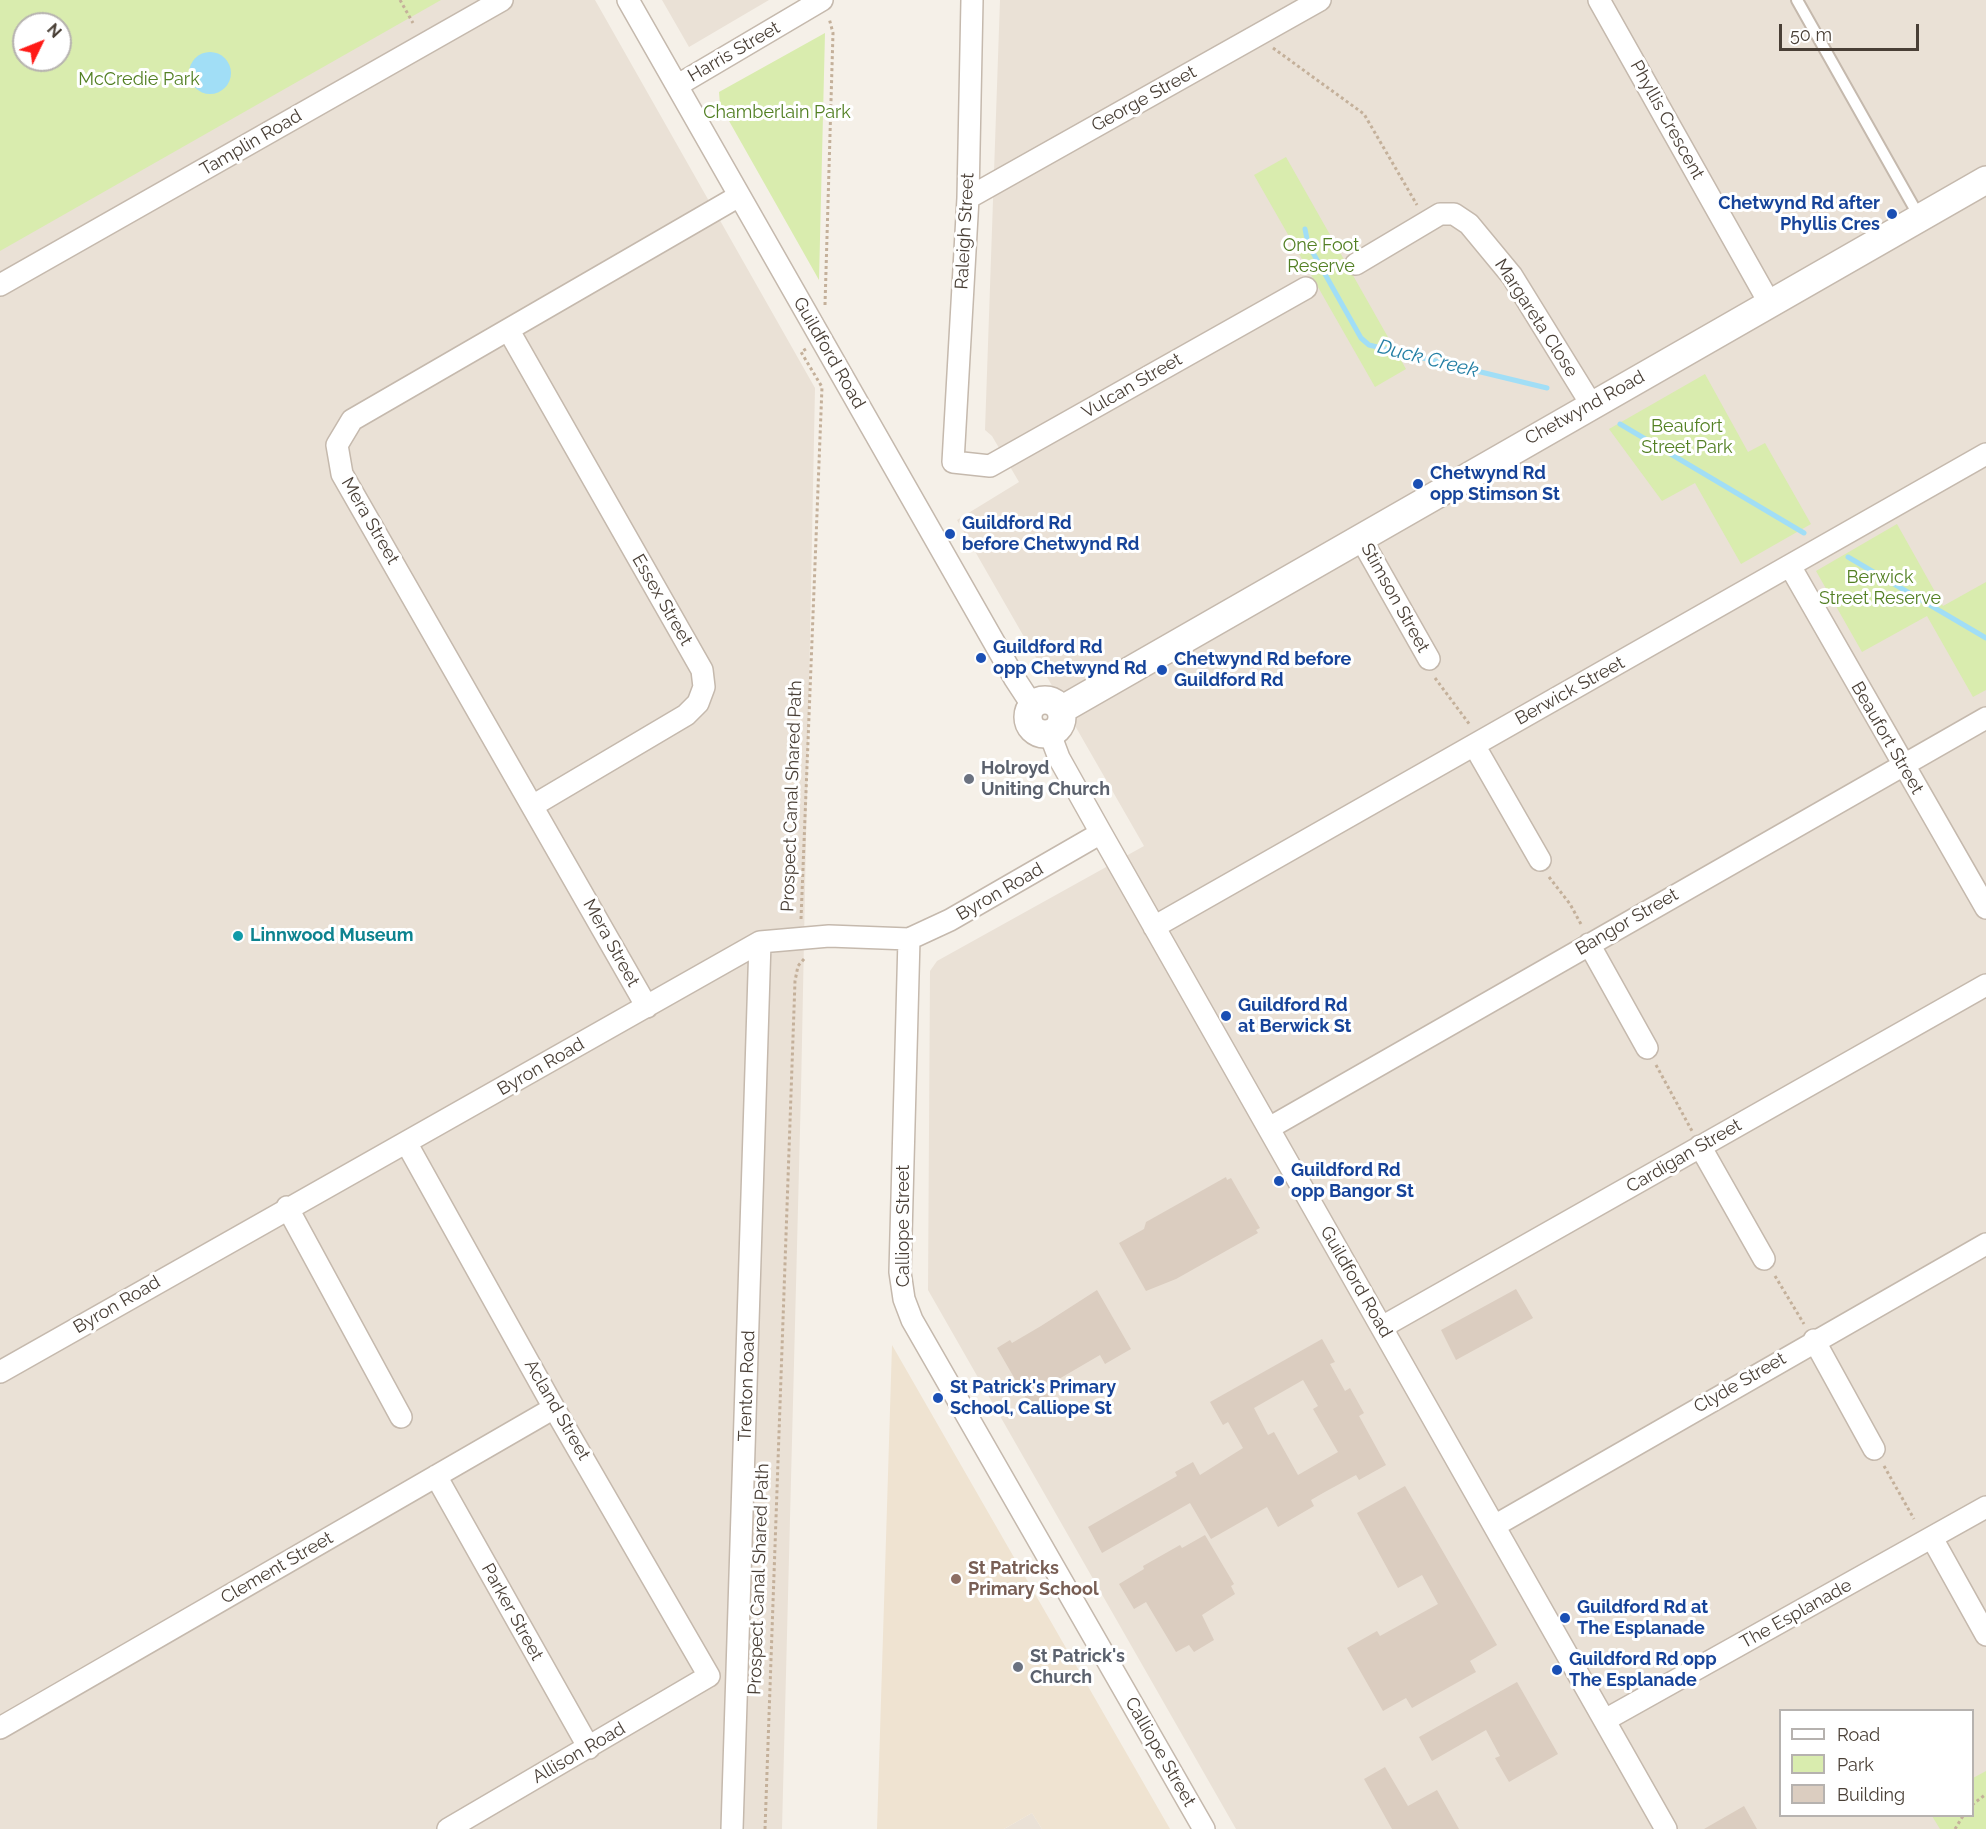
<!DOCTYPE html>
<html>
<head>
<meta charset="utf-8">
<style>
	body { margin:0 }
	#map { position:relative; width:1986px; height:1829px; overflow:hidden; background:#f5f0e8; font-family:Raleway,sans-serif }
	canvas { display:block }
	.legend { position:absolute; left:1779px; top:1709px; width:195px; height:108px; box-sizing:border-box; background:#fff; border:2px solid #b6b2af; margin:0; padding:8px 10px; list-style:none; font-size:18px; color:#493f36 }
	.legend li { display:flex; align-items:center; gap:12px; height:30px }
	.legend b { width:30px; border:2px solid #b6b2af }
	.north { position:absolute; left:12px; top:12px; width:60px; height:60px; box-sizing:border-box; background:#fff; border:2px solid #b6b2af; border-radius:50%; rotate:47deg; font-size:16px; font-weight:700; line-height:24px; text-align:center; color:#493f36 }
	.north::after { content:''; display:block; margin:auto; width:21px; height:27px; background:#ff1a16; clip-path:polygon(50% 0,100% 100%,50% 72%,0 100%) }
	.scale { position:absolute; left:1779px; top:24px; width:140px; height:27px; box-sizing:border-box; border:3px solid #493f36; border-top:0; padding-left:8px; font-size:18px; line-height:21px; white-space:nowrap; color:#493f36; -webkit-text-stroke:4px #fff; paint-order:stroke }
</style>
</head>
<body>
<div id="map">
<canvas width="1986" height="1829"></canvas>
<ul class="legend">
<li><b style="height:8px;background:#fff"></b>Road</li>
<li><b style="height:16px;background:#d9ecae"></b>Park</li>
<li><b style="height:16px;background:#dbcdc0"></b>Building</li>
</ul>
<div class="north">N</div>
<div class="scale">50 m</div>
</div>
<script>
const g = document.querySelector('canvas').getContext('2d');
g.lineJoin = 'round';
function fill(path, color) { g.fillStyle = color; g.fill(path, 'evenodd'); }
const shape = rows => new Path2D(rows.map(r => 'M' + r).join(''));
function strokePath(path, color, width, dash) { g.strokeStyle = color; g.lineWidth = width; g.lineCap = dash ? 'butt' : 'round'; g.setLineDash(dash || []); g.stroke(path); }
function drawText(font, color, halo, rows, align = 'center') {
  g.font = font + ' Raleway,sans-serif'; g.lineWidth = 6; g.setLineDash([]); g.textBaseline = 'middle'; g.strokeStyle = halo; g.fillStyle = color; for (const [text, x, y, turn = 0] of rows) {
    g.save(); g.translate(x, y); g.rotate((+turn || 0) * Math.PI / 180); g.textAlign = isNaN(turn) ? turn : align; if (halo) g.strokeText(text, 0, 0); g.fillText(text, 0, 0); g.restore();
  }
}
const residential = shape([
	[0,0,595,0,815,388,801,1091,782,1829,0,1829],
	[24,24,60,24,60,60,24,60],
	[662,0,769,0,689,47],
	[1000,0,1986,0,1986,1829,1236,1829,928,1290,930,971,937,961,1144,846,957,520,1019,482,992,436,985,430],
	[1780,1710,1972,1710,1972,1816,1780,1816],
	[1032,1813,1042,1829,1004,1829]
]);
const education = shape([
	[892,1345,1170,1829,1042,1829,1032,1813,1004,1829,877,1829]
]);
const green = shape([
	[0,0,441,0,0,251],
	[24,24,60,24,60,60,24,60],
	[825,33,819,280,720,105,719,92],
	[1286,157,1406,369,1375,387,1254,175],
	[1705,374,1748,452,1765,443,1811,524,1741,564,1695,483,1662,501,1609,429],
	[1897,524,1943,606,1986,582,1986,690,1973,697,1927,616,1862,652,1816,571],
	[1986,1771,1986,1829,1940,1829,1932,1816,1972,1816,1973,1778]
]);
const water = shape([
	'189 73a21 21 0 1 1 42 0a21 21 0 1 1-42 0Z'
]);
const stream = shape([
	[1305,229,1308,244,1361,338,1369,345,1547,388],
	[1620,424,1804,533],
	[1848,557,1986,638]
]);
const building = shape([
	[1226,1177,1227,1180,1231,1178,1260,1228,1256,1230,1258,1233,1176,1279,1146,1291,1119,1243,1144,1229,1146,1222],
	[1516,1289,1533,1318,1456,1360,1441,1330],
	[1097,1290,1131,1349,1105,1364,1100,1355,1052,1383,1057,1392,1031,1407,997,1348,1010,1340,1012,1343,1041,1326],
	[1322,1339,1335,1362,1330,1364,1345,1391,1350,1388,1364,1413,1359,1416,1386,1465,1359,1480,1356,1475,1323,1493,1311,1500,1314,1506,1278,1527,1267,1507,1211,1539,1190,1503,1102,1553,1088,1527,1177,1476,1175,1472,1193,1462,1200,1475,1243,1448,1228,1422,1223,1425,1210,1402],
	[1303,1380,1318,1406,1313,1409,1338,1452,1298,1475,1274,1432,1268,1435,1254,1408],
	[1405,1486,1497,1645,1470,1661,1476,1672,1412,1708,1406,1698,1383,1711,1347,1648,1377,1631,1380,1636,1438,1604,1422,1575,1398,1588,1357,1513],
	[1205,1535,1234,1584,1231,1586,1235,1594,1202,1615,1214,1640,1194,1652,1189,1645,1176,1652,1146,1602,1134,1609,1119,1584,1144,1569,1143,1566,1180,1545,1182,1548],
	[1517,1682,1558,1754,1509,1782,1495,1758,1500,1756,1486,1730,1432,1761,1419,1737],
	[1385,1767,1408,1806,1437,1790,1459,1829,1392,1829,1364,1779],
	[1744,1806,1757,1829,1704,1829]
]);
const path = shape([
	[400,0,413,23],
	[1273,48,1364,114,1417,205],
	[825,305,833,33,829,18],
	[1435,678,1470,725],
	[1549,877,1570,904,1582,926],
	[801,919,822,387,801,352,806,349],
	[1656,1065,1692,1131],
	[1775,1276,1804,1324],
	[1884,1466,1914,1519],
	[1972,1805,1986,1794],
	[765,1829,795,981,798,966,805,958],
	[1955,1829,1963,1816]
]);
const service = shape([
	[1797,0,1920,218]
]);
const minor = shape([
	[628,0,1015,679,1032,705],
	[972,0,968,198,953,462,990,466,1306,288],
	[1599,0,1770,304],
	[678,85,822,0],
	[968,198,1320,0],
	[1356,264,1440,214,1454,214,1469,224,1512,276,1591,404],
	[0,285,502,0],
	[509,331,702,670,704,687,698,703,686,715,534,805],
	[1360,537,1429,659],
	[1790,566,1986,908],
	[1050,734,1059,758,1101,833,1666,1829],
	[1474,745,1540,860],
	[1154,927,1986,454],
	[909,939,900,1272,904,1299,912,1320,1204,1829],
	[1589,944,1647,1048],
	[647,1007,342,474,337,445,352,420,739,196],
	[1269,1128,1986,718],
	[407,1144,554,1408,709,1676],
	[1700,1146,1764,1259],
	[287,1207,401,1417],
	[1382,1327,1986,985],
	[1814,1340,1874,1449],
	[0,1372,760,942,829,936,909,939,950,920,1101,833],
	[436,1476,589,1748],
	[1496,1525,1986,1244],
	[1932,1538,1986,1635],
	[1605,1720,1986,1507],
	[0,1728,554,1408],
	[448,1829,709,1676],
	[732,1829,760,942]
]);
const tertiary = shape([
	'1028 717a17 17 0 1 1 34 0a17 17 0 1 1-34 0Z',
	[1061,710,1986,180]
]);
const markers = [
	[1892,214,6,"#1a4fb4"],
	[1418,484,6,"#1a4fb4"],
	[950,534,6,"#1a4fb4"],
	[981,658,6,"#1a4fb4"],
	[1162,670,6,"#1a4fb4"],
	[969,779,6,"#6b7280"],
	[238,936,6,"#0f9aa8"],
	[1226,1016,6,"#1a4fb4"],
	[1279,1181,6,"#1a4fb4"],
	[938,1398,6,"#1a4fb4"],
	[956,1579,6,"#8d6e63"],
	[1565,1618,6,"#1a4fb4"],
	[1018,1667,6,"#6b7280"],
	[1557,1670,6,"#1a4fb4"]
];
const streetNames = [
	["Harris Street",734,52,-30],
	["George Street",1144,99,-29],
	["Phyllis Crescent",1667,120,61],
	["Tamplin Road",251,143,-30],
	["Raleigh Street",965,231,-87],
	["Margareta Close",1536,318,57],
	["Guildford Road",829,353,60],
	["Vulcan Street",1132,386,-30],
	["Chetwynd Road",1585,408,-29],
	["Mera Street",370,521,60],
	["Stimson Street",1395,598,61],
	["Essex Street",662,600,60],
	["Berwick Street",1570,691,-29],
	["Beaufort Street",1887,738,60],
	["Prospect Canal Shared Path",792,796,-88],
	["Byron Road",1000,892,-30],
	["Bangor Street",1627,922,-30],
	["Mera Street",611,943,61],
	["Byron Road",541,1067,-30],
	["Cardigan Street",1684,1156,-30],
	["Calliope Street",904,1226,-90],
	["Guildford Road",1356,1282,60],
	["Byron Road",117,1305,-30],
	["Clyde Street",1740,1383,-30],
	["Trenton Road",747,1386,-88],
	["Acland Street",557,1410,60],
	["Clement Street",277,1568,-30],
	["Prospect Canal Shared Path",759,1579,-88],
	["Parker Street",512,1612,61],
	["The Esplanade",1796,1614,-29],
	["Calliope Street",1160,1752,60],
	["Allison Road",579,1753,-30]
];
const parkNames = [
	["McCredie Park",139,80],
	["Chamberlain Park",777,113],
	["One Foot",1321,246],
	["Reserve",1321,267],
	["Beaufort",1687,427],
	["Street Park",1687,448],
	["Berwick",1880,578],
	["Street Reserve",1880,599]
];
const transitNames = [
	["Chetwynd Rd after",1880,204,"right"],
	["Phyllis Cres",1880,225,"right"],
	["Chetwynd Rd",1430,474],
	["opp Stimson St",1430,495],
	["Guildford Rd",962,524],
	["before Chetwynd Rd",962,545],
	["Guildford Rd",993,648],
	["opp Chetwynd Rd",993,669],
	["Chetwynd Rd before",1174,660],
	["Guildford Rd",1174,681],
	["Guildford Rd",1238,1006],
	["at Berwick St",1238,1027],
	["Guildford Rd",1291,1171],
	["opp Bangor St",1291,1192],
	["St Patrick's Primary",950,1388],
	["School, Calliope St",950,1409],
	["Guildford Rd at",1577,1608],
	["The Esplanade",1577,1629],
	["Guildford Rd opp",1569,1660],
	["The Esplanade",1569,1681]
];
const worshipNames = [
	["Holroyd",981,769],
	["Uniting Church",981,790],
	["St Patrick's",1030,1657],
	["Church",1030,1678]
];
const cultureNames = [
	["Linnwood Museum",250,936]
];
const educationNames = [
	["St Patricks",968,1569],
	["Primary School",968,1590]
];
const waterNames = [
	["Duck Creek",1428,359,14]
];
fill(residential, '#eae1d6');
fill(education, '#efe3d1');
fill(green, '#d9ecae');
fill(water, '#a1def6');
strokePath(stream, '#a1def6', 5);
fill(building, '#dbcdc0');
strokePath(service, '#c5b9ad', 14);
strokePath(minor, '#c5b9ad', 24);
strokePath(tertiary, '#c5b9ad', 30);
strokePath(path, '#c4b09a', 3, [3, 3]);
strokePath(service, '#fff', 10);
strokePath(minor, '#fff', 21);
strokePath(tertiary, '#fff', 27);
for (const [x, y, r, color] of markers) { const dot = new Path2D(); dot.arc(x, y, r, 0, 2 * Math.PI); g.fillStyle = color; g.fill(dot); strokePath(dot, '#fff', 2); }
drawText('18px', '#493f36', '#fff', streetNames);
drawText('18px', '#538024', '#fff', parkNames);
drawText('bold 18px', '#164399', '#fff', transitNames, 'left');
drawText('bold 18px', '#5b616d', '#fff', worshipNames, 'left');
drawText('bold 18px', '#0d838f', '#fff', cultureNames, 'left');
drawText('bold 18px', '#785e54', '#fff', educationNames, 'left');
drawText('italic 20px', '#247fa4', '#fff', waterNames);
</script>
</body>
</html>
